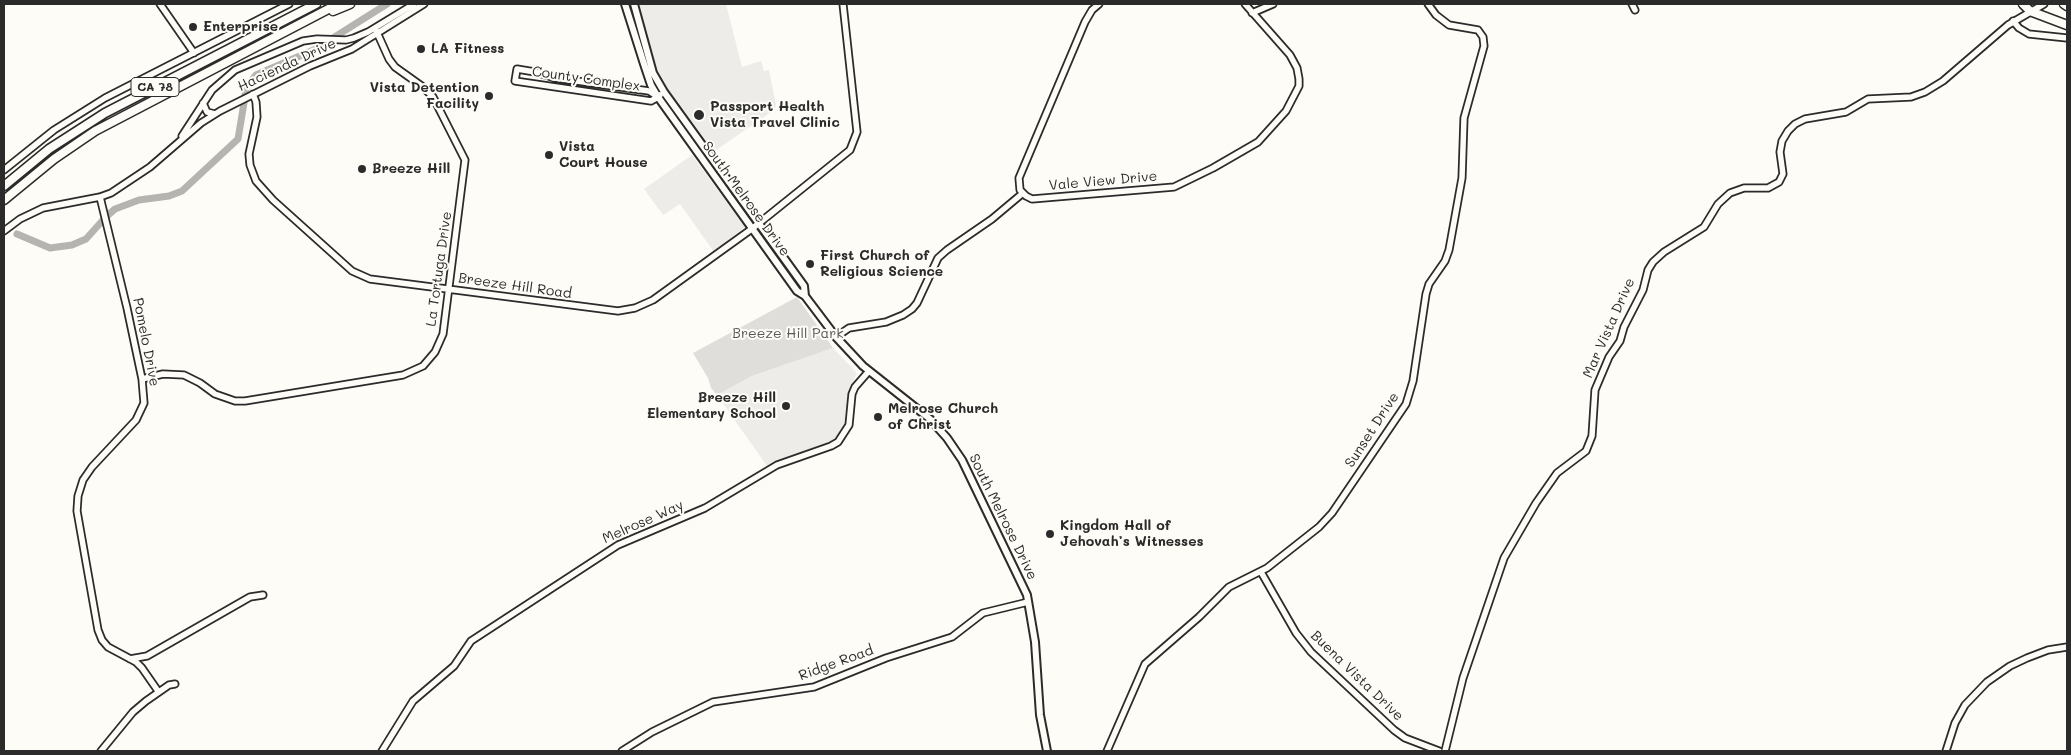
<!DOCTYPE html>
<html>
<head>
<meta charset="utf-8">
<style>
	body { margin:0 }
	#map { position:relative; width:2071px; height:755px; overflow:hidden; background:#fdfcf7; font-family:Mali,sans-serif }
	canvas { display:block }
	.frame { position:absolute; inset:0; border:5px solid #2b2b2b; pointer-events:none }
</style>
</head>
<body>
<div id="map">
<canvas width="2071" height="755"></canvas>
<div class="frame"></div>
</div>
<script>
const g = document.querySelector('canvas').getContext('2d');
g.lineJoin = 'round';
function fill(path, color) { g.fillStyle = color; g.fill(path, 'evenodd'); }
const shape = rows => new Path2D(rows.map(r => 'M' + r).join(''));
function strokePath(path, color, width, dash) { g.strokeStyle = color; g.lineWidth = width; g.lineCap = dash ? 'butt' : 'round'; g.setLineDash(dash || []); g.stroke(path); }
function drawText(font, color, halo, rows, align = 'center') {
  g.font = font + ' Mali,sans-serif'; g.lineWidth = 4; g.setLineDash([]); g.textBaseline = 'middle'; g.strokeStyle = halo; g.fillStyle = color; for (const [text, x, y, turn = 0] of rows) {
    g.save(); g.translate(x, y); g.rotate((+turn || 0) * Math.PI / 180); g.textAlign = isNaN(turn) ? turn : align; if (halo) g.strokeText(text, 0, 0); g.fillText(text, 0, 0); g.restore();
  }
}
const built = shape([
	[639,4,726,4,742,67,761,61,764,71,769,70,776,105,774,110,712,153,670,94,658,74,653,62],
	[692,155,745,227,714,252,680,204,663,215,644,189],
	[833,348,857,373,850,388,846,424,840,433,831,442,776,461,767,466,717,395,752,376]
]);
const green = shape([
	[797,297,833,348,752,376,717,395,711,388,708,378,693,353]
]);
const river = shape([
	[333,38,387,4],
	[245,95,246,88,256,75,316,49,328,41],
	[108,215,115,209,139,200,169,196,182,191,238,139,244,103],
	[17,234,50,248,72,245,86,239,103,220]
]);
const secondary = shape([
	[160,4,194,53],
	[1099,4,1092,10,1085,22,1019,178,1020,190,1026,196,1032,199,1174,187,1213,168,1258,142,1286,111,1299,86,1299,79,1297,68,1290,55,1245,4],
	[1632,4,1635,10],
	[1252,13,1273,4],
	[2013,21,2019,28,2029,34,2067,38],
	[253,94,256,102,257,117,249,154,250,165,256,181,273,200,352,271,370,279,618,311,635,308,653,300,753,228,850,150,857,132,843,4],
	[658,97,649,91,555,78,535,72,517,69,515,81,651,101,658,97,660,95],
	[203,103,207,112,215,114],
	[182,136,212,90,235,70,303,41,317,39,346,40,354,38,368,32,414,4],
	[4,170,54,130,105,98,289,4],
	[100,197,127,308,142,379,144,403,136,420,92,467,83,480,78,496,77,511,98,630,102,640,108,647,136,662,142,668,158,691],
	[4,231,20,219,43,208,100,197,111,193,150,167,201,123,220,111,310,66,352,49,424,4],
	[836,337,849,328,886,322,903,315,912,309,917,303,938,258,947,250,992,219,1023,193],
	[142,379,163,374,184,375,200,383,215,394,235,401,245,401,403,375,423,366,435,352,443,334,465,160,433,97,423,87,395,67,389,59,375,28],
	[1261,572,1296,633,1311,652,1394,730,1405,738,1439,751],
	[130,659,147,656,250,597,263,595],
	[101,751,133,712,146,701,169,685,175,684],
	[382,751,413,701,454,666,471,641,618,545,705,508,777,465,831,446,838,442,849,425,852,394,855,387,869,371],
	[622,751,652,732,713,702,814,687,886,658,952,637,983,613,1028,602],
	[1107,751,1145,664,1199,617,1229,587,1267,568,1319,527,1332,513,1406,404,1413,381,1426,294,1429,284,1445,261,1449,250,1462,178,1464,118,1484,46,1483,37,1478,30,1449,25,1436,15,1428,4],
	[1445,751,1463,678,1504,558,1536,503,1557,473,1586,451,1592,436,1595,390,1609,357,1620,341,1624,327,1643,290,1648,270,1653,262,1664,252,1704,227,1718,204,1730,193,1744,188,1768,188,1779,182,1783,174,1780,152,1782,141,1788,131,1795,124,1805,119,1846,112,1868,99,1911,97,1925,92,1943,81,2008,25,2044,4],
	[1946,751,1955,723,1965,705,1987,682,2010,666,2027,658,2048,650,2067,647]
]);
const primary = shape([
	[625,4,644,64,651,85,658,97,797,291,805,296,836,337,863,366,930,419,947,438,962,460,1027,595,1035,642,1040,715,1047,751],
	[634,4,653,73,664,92,804,286,805,296]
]);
const highway = shape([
	[2023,4,2030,11,2067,25],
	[2064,4,2067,6],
	[333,11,350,4],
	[4,186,49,149,105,113,316,4],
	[4,200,54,159,95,131,338,4]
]);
const markers = [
	[193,27,5,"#2b2b2b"],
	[421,49,5,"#2b2b2b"],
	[489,96,5,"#2b2b2b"],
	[699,115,6,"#2b2b2b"],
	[549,155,5,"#2b2b2b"],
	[362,169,5,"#2b2b2b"],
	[810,264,5,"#2b2b2b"],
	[786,406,5,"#2b2b2b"],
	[878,417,5,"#2b2b2b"],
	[1050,534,5,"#2b2b2b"]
];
const shields = [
	[155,87,48]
];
const shieldNames = [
	["CA 78",155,87]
];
const poiNames = [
	["Enterprise",203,27],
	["LA Fitness",431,49],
	["Vista Detention",479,88,"right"],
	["Facility",479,104,"right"],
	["Passport Health",710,107],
	["Vista Travel Clinic",710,123],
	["Vista",559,147],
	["Court House",559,163],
	["Breeze Hill",372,169],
	["First Church of",820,256],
	["Religious Science",820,272],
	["Breeze Hill",776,398,"right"],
	["Elementary School",776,414,"right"],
	["Melrose Church",888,409],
	["of Christ",888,425],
	["Kingdom Hall of",1060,526],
	["Jehovah’s Witnesses",1060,542]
];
const streetNames = [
	["Hacienda Drive",287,65,-25],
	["County Complex",586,79,8],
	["Vale View Drive",1103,181,-5],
	["South Melrose Drive",746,199,54],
	["La Tortuga Drive",439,269,-82],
	["Breeze Hill Road",515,286,8],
	["Mar Vista Drive",1609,328,-66],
	["Pomelo Drive",146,342,79],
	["Sunset Drive",1372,430,-57],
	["South Melrose Drive",1003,517,64],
	["Melrose Way",643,522,-24],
	["Ridge Road",836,663,-20],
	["Buena Vista Drive",1357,676,44]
];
const parkNames = [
	["Breeze Hill Park",788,334]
];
fill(built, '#edece8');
fill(green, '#dfdeda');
strokePath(river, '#b5b4b1', 7);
strokePath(secondary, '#2b2b2b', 9);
strokePath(primary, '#2b2b2b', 10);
strokePath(highway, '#2b2b2b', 11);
strokePath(secondary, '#fdfcf7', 5.5);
strokePath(primary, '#fdfcf7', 6);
strokePath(highway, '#fdfcf7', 8);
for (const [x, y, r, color] of markers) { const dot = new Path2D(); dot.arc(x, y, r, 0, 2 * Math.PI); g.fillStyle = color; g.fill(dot); strokePath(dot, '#fdfcf7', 2); }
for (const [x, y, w] of shields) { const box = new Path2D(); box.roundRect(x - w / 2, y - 9.5, w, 19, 4); g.fillStyle = '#fdfcf7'; g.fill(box); strokePath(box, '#2b2b2b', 1); }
drawText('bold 12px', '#2b2b2b', null, shieldNames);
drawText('bold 14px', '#2b2b2b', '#fdfcf7', poiNames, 'left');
drawText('14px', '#2b2b2b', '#fdfcf7', streetNames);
drawText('14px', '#585857', '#fdfcf7', parkNames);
</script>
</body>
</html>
